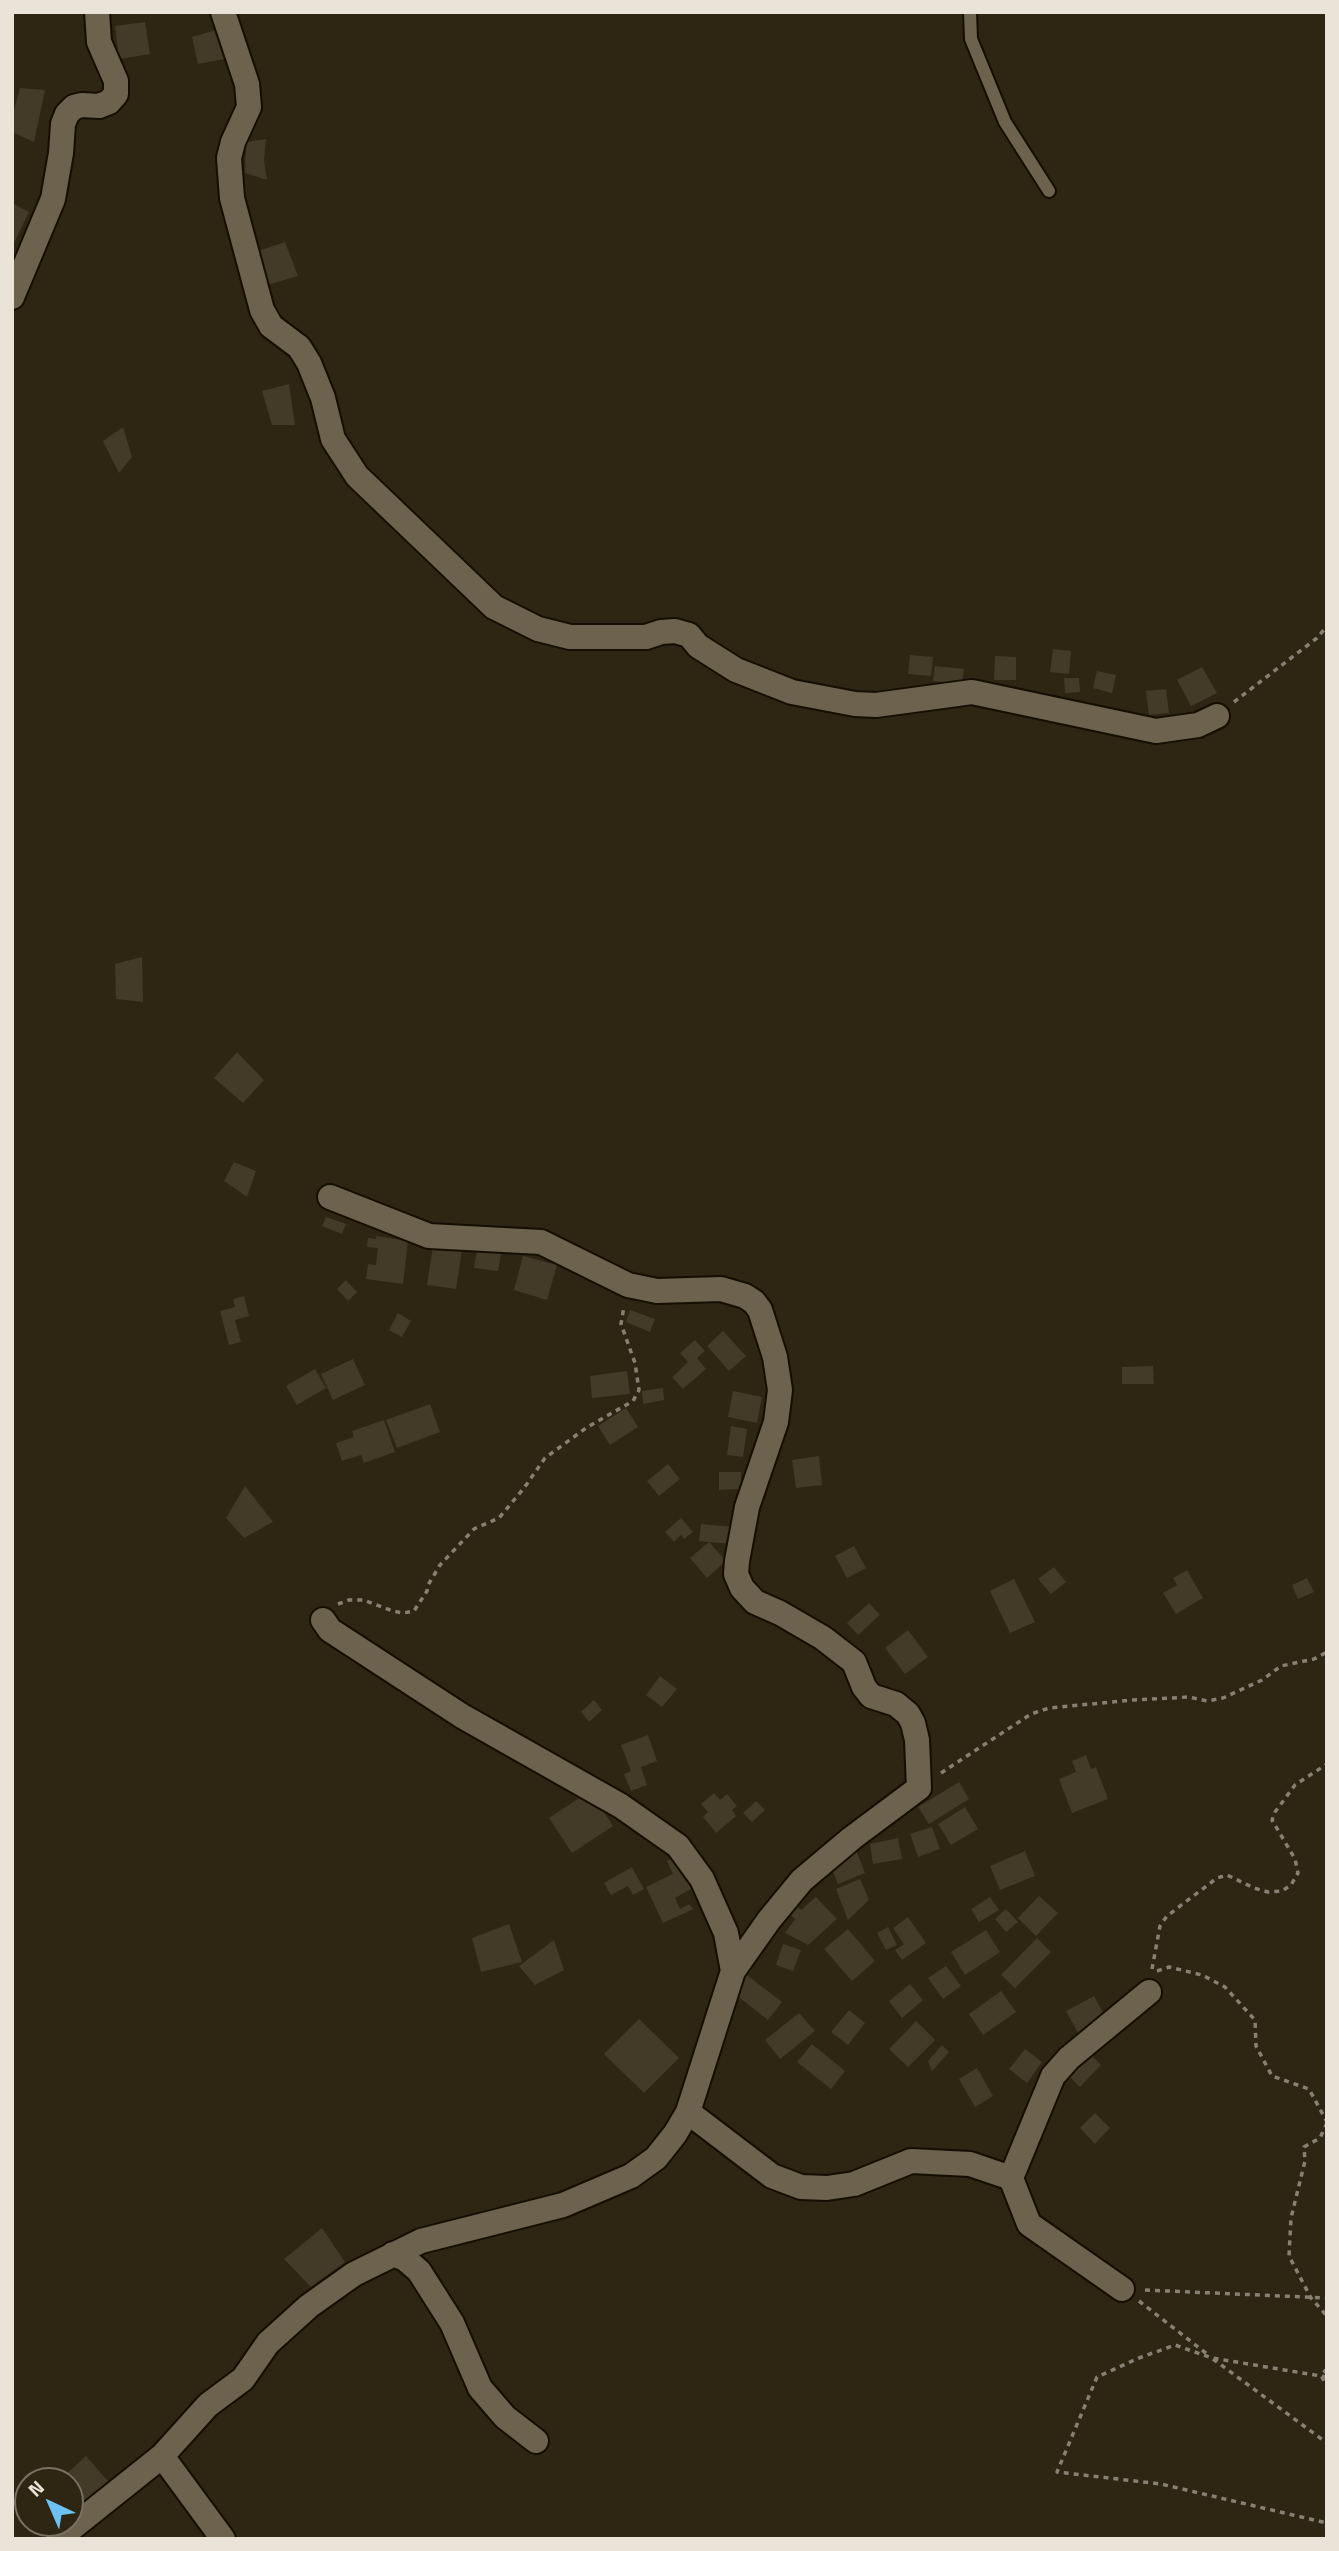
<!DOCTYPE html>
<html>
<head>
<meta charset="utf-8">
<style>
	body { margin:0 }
	#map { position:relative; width:1339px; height:2551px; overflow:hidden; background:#2e2513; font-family:"Titillium Web",sans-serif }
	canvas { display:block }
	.frame { position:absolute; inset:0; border:14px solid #e9e3d8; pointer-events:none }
	.north { position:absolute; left:14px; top:2467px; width:70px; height:70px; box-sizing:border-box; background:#2e2513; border:2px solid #797162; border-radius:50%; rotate:316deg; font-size:19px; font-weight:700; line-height:28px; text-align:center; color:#e9e3d8 }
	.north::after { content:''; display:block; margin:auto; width:24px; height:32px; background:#6dc2f3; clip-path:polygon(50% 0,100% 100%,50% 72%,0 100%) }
</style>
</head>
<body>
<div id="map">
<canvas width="1339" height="2551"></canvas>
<div class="frame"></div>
<div class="north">N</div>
</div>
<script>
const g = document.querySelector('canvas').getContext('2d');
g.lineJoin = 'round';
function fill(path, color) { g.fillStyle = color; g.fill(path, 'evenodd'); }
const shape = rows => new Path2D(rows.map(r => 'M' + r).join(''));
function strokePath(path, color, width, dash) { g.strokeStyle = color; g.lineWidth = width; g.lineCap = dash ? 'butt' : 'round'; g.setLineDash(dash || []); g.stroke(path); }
const building = shape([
	[145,22,150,54,119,59,115,26],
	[216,30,224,59,198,64,192,37],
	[20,88,45,90,34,142,12,132,12,117],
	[266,139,264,160,267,180,245,173,246,142],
	[12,203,29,212,12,247],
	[285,242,298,276,264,286,255,252],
	[289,384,295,425,272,425,262,391],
	[123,427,132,457,119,473,103,441],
	[1053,649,1071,651,1069,674,1050,672],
	[910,655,933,657,931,676,908,674],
	[995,656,1016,657,1016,680,994,680],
	[935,666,964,669,962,684,933,681],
	[1202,667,1217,693,1191,706,1177,680],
	[1097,671,1116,675,1112,693,1093,688],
	[1064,678,1079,678,1080,692,1065,693],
	[1166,689,1169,713,1149,715,1146,691],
	[142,957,143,1002,116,999,115,964],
	[237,1052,264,1080,243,1103,214,1078],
	[234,1162,256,1171,247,1197,224,1181],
	[326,1217,346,1224,342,1234,322,1226],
	[376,1236,408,1241,403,1284,366,1279,368,1264,376,1265,378,1248,367,1247,368,1238,376,1239],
	[433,1246,462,1250,456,1289,427,1285],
	[477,1250,501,1254,498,1271,474,1268],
	[523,1256,557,1265,547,1300,514,1290],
	[346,1280,357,1292,348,1301,337,1289],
	[244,1296,249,1316,235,1320,241,1342,229,1345,220,1311,235,1307,233,1299],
	[630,1310,655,1319,650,1332,626,1322],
	[398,1313,411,1321,402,1337,389,1330],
	[723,1331,746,1356,729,1371,707,1346],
	[695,1340,705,1351,697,1358,706,1369,683,1389,672,1377,688,1362,680,1353],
	[353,1359,365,1385,333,1400,321,1374],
	[1153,1366,1154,1384,1122,1384,1122,1367],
	[315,1369,326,1388,297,1405,286,1386],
	[627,1371,630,1394,592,1398,590,1376],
	[663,1388,664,1400,643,1404,642,1391],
	[733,1391,762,1397,757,1423,728,1417],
	[430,1404,440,1432,397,1448,386,1420],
	[626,1408,638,1427,610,1445,598,1426],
	[384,1420,395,1452,364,1463,361,1455,342,1461,336,1443,354,1437,352,1431],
	[731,1426,747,1429,743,1457,727,1455],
	[819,1456,822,1485,796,1488,792,1460],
	[668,1464,680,1479,659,1496,647,1481],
	[719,1472,741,1472,741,1489,719,1490],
	[245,1486,273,1522,244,1538,226,1518],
	[681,1518,693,1532,684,1539,681,1535,674,1542,665,1532],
	[701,1524,733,1527,731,1544,709,1542,726,1561,707,1578,690,1558,709,1542,699,1541],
	[854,1546,866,1568,847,1578,835,1556],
	[1054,1567,1066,1582,1051,1594,1038,1579],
	[1187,1570,1203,1598,1176,1614,1163,1593,1177,1585,1173,1578],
	[1307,1578,1314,1592,1298,1599,1292,1585],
	[1014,1579,1035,1622,1010,1633,990,1591],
	[869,1603,880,1615,858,1635,847,1623],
	[908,1630,928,1657,905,1674,885,1648],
	[660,1676,677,1689,662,1707,646,1695],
	[594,1700,602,1710,589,1722,581,1712],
	[648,1735,657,1761,641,1767,647,1785,631,1791,624,1774,631,1771,621,1745],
	[1086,1755,1091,1769,1096,1767,1108,1799,1072,1813,1059,1779,1076,1772,1072,1761],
	[959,1782,969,1799,929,1824,918,1807],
	[590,1791,613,1826,572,1853,549,1818],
	[714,1793,720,1800,727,1794,737,1806,732,1810,736,1816,716,1833,703,1817,708,1812,701,1804],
	[756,1801,765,1810,752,1822,743,1813],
	[965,1807,978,1829,951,1845,938,1824],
	[932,1827,940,1849,918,1857,910,1834],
	[898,1838,902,1859,873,1864,870,1844],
	[856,1850,865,1873,838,1884,829,1862],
	[1025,1851,1035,1876,1000,1890,990,1866],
	[679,1855,691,1889,675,1898,680,1909,689,1904,694,1909,663,1923,646,1887,673,1874,667,1861],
	[632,1867,644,1889,633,1895,628,1886,611,1895,604,1883],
	[860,1879,869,1900,848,1920,836,1889],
	[1039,1896,1058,1913,1036,1936,1018,1918],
	[816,1897,837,1919,808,1945,785,1933,795,1919,784,1909,792,1902,801,1910],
	[990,1897,999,1910,979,1922,971,1909],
	[1006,1909,1018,1922,1006,1932,995,1919],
	[908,1917,926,1943,902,1960,895,1950,904,1944,893,1928],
	[509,1924,522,1962,481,1972,472,1938],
	[888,1927,897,1945,886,1950,877,1933],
	[848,1929,875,1961,852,1981,824,1949],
	[986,1930,1000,1952,965,1975,951,1952],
	[1037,1938,1051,1952,1015,1988,1001,1975],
	[554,1940,564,1970,535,1985,519,1966],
	[783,1944,801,1950,793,1971,776,1965],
	[946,1966,961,1986,943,1999,928,1978],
	[744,1973,782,2002,768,2020,731,1991],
	[910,1984,923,2000,902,2018,889,2001],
	[1001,1991,1016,2012,983,2035,969,2014],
	[1094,1996,1106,2018,1078,2033,1066,2011],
	[849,2010,865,2023,848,2045,831,2032],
	[799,2013,815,2031,780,2059,765,2040],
	[639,2019,679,2058,644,2093,604,2054],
	[916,2021,935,2040,908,2067,889,2049],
	[812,2044,845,2071,831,2089,797,2062],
	[942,2045,949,2052,932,2071,928,2061],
	[1025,2049,1042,2062,1027,2083,1009,2069],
	[1087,2051,1101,2065,1080,2087,1066,2073],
	[977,2068,993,2096,975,2107,959,2079],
	[1095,2113,1110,2128,1095,2144,1080,2128],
	[322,2228,345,2262,311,2287,284,2259],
	[86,2456,113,2487,89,2508,70,2486,70,2481,65,2481,62,2478]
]);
const path = shape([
	[1234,702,1317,638,1327,626],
	[338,1604,349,1600,363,1600,393,1611,403,1613,414,1611,427,1591,428,1585,440,1565,474,1529,499,1518,524,1488,545,1458,586,1428,633,1401,639,1390,635,1363,621,1324,624,1306],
	[941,1773,1031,1714,1049,1708,1133,1700,1189,1697,1207,1701,1223,1698,1262,1680,1281,1666,1314,1659,1327,1652],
	[1152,1969,1160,1926,1167,1916,1217,1878,1227,1875,1254,1888,1268,1892,1282,1891,1291,1885,1298,1873,1295,1859,1272,1820,1275,1812,1295,1785,1327,1764],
	[1157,1971,1169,1967,1202,1975,1225,1987,1255,2020,1256,2046,1272,2076,1309,2089,1327,2122],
	[1327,2123,1320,2138,1304,2147,1305,2161,1291,2218,1289,2256,1311,2298,1327,2316],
	[1145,2290,1327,2298],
	[1139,2301,1207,2354],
	[1213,2359,1327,2443],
	[1327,2369,1321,2375,1327,2387],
	[1327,2377,1212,2358,1175,2345,1139,2358,1097,2377,1057,2472,1161,2484,1327,2523]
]);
const lane = shape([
	[970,12,971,39,1005,122,1049,191]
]);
const street = shape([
	[223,12,247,84,249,107,233,142,229,158,232,198,262,310,271,326,299,347,309,363,323,398,333,439,357,476,494,607,538,629,570,637,646,637,661,632,675,631,689,635,698,646,736,670,792,692,855,704,876,705,972,692,1156,731,1198,725,1217,716],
	[12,297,53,199,61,153,63,124,67,114,74,107,82,105,99,106,109,102,116,94,116,81,99,42,97,12],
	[330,1197,429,1236,541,1242,628,1285,657,1291,721,1289,745,1296,754,1302,760,1310,775,1357,780,1390,776,1422,747,1507,737,1561,736,1574,742,1588,755,1602,780,1613,823,1638,854,1662,864,1687,871,1696,896,1704,908,1714,913,1723,917,1740,919,1788,852,1838,802,1880,769,1920,733,1971],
	[688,2112,772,2176,801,2187,827,2188,854,2184,911,2161,970,2164,1011,2178,1029,2224,1122,2289],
	[1011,2178,1053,2076,1069,2058,1149,1992],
	[393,2254,405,2259,419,2271,452,2323,480,2388,505,2417,536,2441],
	[162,2456,223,2539],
	[58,2539,162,2456,208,2405,243,2379,268,2343,309,2306,354,2274,421,2241,563,2205,631,2176,656,2158,675,2134,688,2112,733,1971,726,1933,702,1879,678,1846,621,1806,462,1716,330,1630,323,1620]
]);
fill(building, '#433a27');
strokePath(lane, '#160e01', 16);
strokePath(street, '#160e01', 28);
strokePath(path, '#888072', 3.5, [5, 5]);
strokePath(lane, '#6c624e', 12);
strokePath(street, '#6c624e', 24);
</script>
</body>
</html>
